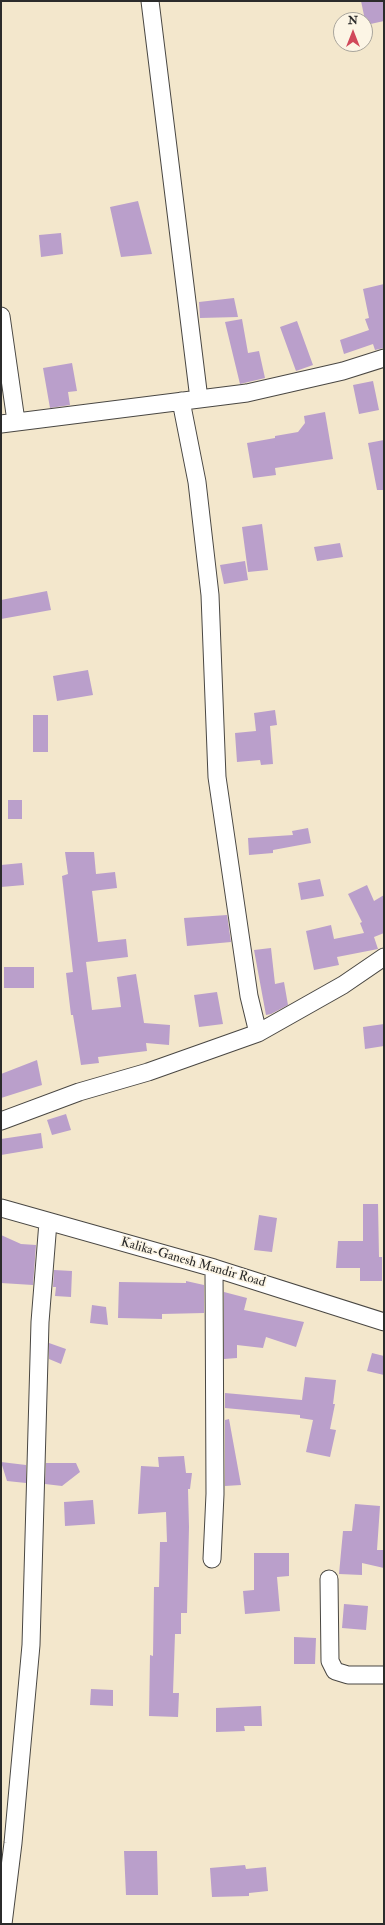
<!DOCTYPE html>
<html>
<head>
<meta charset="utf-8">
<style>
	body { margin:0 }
	#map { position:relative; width:385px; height:1925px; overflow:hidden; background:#f3e7cc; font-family:"IM FELL Double Pica",serif }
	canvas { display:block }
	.frame { position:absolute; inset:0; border:2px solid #2b2b2b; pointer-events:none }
	.north { position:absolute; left:333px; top:12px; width:40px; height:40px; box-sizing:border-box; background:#fcf5e5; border:1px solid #a8a49b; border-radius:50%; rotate:0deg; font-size:11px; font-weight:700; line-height:16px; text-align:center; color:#2b2b2b }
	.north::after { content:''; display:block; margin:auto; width:14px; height:18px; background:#d1495b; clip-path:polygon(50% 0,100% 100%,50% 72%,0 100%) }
</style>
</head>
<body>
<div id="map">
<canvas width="385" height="1925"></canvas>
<div class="frame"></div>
<div class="north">N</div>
</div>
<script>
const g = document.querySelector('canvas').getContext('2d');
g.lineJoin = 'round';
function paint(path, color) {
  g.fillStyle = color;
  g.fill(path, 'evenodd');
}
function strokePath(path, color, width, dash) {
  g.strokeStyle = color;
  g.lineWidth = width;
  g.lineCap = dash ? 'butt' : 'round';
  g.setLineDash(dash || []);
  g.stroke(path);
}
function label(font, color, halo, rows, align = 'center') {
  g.font = font + ' "IM FELL Double Pica",serif';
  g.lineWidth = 3.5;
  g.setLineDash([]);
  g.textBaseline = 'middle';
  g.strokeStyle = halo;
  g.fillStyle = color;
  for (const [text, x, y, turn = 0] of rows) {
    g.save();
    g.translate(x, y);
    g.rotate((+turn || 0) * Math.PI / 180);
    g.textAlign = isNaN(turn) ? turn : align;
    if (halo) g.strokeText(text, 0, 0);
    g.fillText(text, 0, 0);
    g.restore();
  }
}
const building = new Path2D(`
	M361,1h23v20l-18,4z
	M138,201l14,53 -31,3 -11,-50z
	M61,233l2,21 -22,3 -2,-22z
	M384,284v64l-9,2 -2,-6 -29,10 -4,-14 29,-10 -4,-11 4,-1 -6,-29z
	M234,298l4,19 -38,1 -1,-16z
	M242,319l6,34 11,-2 6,27 -25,6 -15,-62z
	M297,321l16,44 -17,6 -16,-44z
	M72,363l5,28 -9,1 2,13 -20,3 -7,-40z
	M373,381l6,29 -20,4 -6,-29z
	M325,412l8,47 -58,9 1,7 -23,3 -6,-35 28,-5v-2l23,-4 7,-9 -1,-7z
	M384,440v50h-7l-9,-47z
	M262,524l6,46 -20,2 -6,-45z
	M340,543l3,14 -26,4 -3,-14z
	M245,561l3,19 -24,4 -4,-19z
	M47,591l4,19 -50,9v-19z
	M88,670l5,25 -36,6 -4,-25z
	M275,710l2,15 -7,1 3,38 -12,1 -1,-5 -23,2 -2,-29 21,-2 -2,-18z
	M33,715h15v37h-15z
	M8,800h14v19h-14z
	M308,828l3,15 -38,7v3l-24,2 -1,-17 45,-3 -1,-4z
	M65,852h29l2,22 19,-2 2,16 -25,3 6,51 28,-3 2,18 -42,5 6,48 29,-3 -4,-30 19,-3 8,49 26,2 -1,20 -23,-2 1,8 -49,6 1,6 -18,2 -8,-50h-2l-5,-42 7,-1 -11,-96 6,-2z
	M22,863l2,22 -23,2v-22z
	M320,879l4,17 -23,4 -3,-17z
	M367,885l7,16 10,-6v38l-10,4 4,12 -41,8 2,8 -25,5 -8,-39 25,-6 3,14 30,-6 -4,-10 2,-1 -14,-28z
	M227,915l4,27 -44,4 -3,-28z
	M271,948l4,36 9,-2 4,23 -17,9 -5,1 -12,-65z
	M4,967h30v21h-30z
	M217,992l6,32 -24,3 -5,-32z
	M384,1024v22l-19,3 -2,-22z
	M37,1060l5,25 -41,13v-24z
	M66,1114l5,16 -19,5 -5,-15z
	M41,1133l2,15 -42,7v-16z
	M363,1204h15l1,53h3v24h-22v-13h-24l2,-27h25z
	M259,1215l18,3 -5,34 -18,-2z
	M1,1235l20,9 15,1 -3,40 -32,-2z
	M54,1270l18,1 -1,26 -16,-1 1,-9h-3z
	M186,1281l18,4v28l-42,1v5l-44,-1 1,-36 67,1z
	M224,1292l23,6 -3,12 60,12 -8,25 -30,-10 -3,11 -26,-3v13l-13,1z
	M92,1305l14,2 2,18 -18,-2z
	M49,1343l17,6 -5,15 -12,-5z
	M372,1353l12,3v19l-17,-4z
	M305,1377l31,3 -3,24h2l-5,25 6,1 -6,27 -24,-5 7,-32 -13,-2v-3l-75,-7v-15l77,7z
	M229,1419l12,66 -16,1v-66z
	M184,1456l2,17h6l-2,16h-2l1,38 -2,86h-6v21h-6l-2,59h6l-1,24 -29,-1 1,-61 3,1 1,-69h5l1,-45h7l-1,-30 -28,2 3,-48 18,1 -1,-10z
	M1,1462l25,3v18l-19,-2z
	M46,1463h30l4,9 -18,14 -17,-2z
	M93,1500l2,24 -30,2 -1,-24z
	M355,1504l25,2 -3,44h7v18l-22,-5v12l-23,-1 4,-43h9z
	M254,1553h35v23l-12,1 3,34 -35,3 -2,-23 11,-1z
	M344,1604l24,2 -2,24 -24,-2z
	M294,1637l22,1 -1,26h-21z
	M91,1689l22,1v16l-23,-1z
	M261,1706l1,20h-18l1,5 -29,1v-24z
	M124,1851h33l1,44h-32z
	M245,1865l1,4 20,-2 2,24 -19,2v3l-37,1 -2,-29z`);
const minor = new Path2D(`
	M150,1l49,398
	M1,316l15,105
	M181,401l16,81 13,113 7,182 32,219 9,37
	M1,424l246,-31 96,-22 41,-13
	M1,1121l78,-29 69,-20 110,-39 85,-48 41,-28
	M1,1208l213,60 170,54
	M212,1559l3,-65 -1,-226
	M329,1579l1,82 5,10 13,4h36
	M3,1924l10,-81 18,-198 9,-323 8,-100`);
const streetNames = [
	["Kalika-Ganesh Mandir Road",193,1263,16]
];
paint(building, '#ba9fcb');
strokePath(minor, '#494743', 19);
strokePath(minor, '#fff', 17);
label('13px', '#2b2b2b', '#fcf5e5', streetNames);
</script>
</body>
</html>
